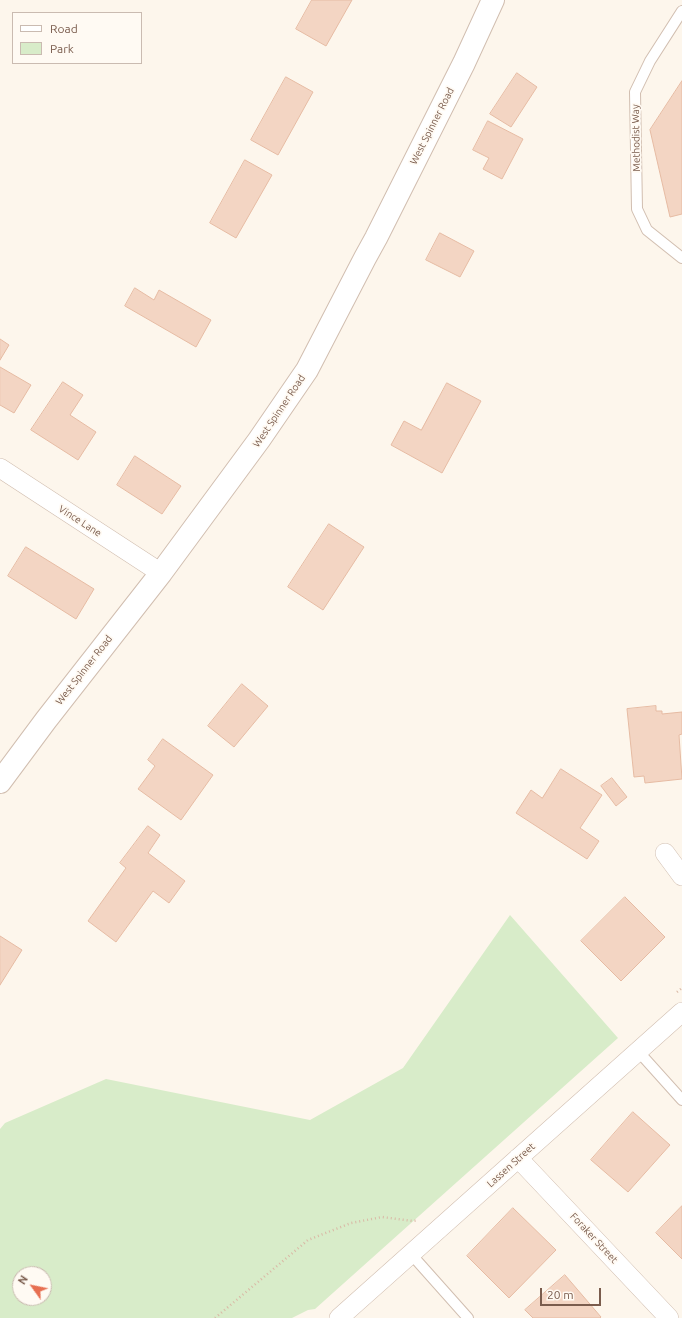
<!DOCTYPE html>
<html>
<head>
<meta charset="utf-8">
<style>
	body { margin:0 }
	#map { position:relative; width:682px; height:1318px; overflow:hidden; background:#fdf6ec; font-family:Ubuntu,sans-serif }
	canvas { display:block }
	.legend { position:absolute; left:12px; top:12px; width:130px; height:52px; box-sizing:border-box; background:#fffaf3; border:1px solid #cabbb1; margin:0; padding:5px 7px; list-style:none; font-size:12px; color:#7a5c4d }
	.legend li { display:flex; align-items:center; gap:8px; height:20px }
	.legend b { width:20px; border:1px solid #cabbb1 }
	.north { position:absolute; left:12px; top:1266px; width:40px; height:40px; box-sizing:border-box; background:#fffaf3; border:1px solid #cabbb1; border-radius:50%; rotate:303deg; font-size:11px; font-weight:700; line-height:16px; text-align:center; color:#7a5c4d }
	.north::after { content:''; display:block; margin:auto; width:14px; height:18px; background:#e76f51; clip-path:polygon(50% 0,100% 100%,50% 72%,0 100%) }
	.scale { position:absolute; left:540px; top:1288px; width:61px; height:18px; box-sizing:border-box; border:2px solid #7a5c4d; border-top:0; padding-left:5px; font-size:12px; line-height:14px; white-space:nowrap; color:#7a5c4d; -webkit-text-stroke:3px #fffaf3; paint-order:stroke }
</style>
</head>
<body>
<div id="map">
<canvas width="682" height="1318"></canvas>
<ul class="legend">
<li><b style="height:5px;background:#fff"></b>Road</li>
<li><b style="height:11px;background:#d8ecc9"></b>Park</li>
</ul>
<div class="north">N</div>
<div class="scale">20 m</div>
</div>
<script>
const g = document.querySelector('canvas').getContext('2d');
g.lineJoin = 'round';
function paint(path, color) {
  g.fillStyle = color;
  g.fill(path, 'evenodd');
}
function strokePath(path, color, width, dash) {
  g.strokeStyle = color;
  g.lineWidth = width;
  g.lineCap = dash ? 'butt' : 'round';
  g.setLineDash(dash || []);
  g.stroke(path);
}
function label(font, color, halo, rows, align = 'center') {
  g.font = font + ' Ubuntu,sans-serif';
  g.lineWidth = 3.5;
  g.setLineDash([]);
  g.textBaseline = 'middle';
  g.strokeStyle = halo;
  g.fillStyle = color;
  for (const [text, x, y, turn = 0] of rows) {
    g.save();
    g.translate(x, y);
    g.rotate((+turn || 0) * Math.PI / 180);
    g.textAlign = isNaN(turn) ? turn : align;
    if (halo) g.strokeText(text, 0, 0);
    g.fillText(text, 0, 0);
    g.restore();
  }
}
const green = new Path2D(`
	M510,915l108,123 -303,271 -7,1 -16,8h-292v-189l5,-6 101,-44 204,41 93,-52zM20,1274h24v24h-24z`);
const building = new Path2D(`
	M312,0h40l-26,46 -30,-17z
	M517,73l20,14 -26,40 -21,-13z
	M286,77l27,15 -35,63 -27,-15z
	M682,81v133l-12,3 -20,-87z
	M488,121l35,18 -21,40 -19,-10 6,-11 -16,-8z
	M245,160l27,15 -36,63 -26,-15z
	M440,233l34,18 -14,26 -34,-17z
	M135,288l19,12 5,-10 52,30 -15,27 -71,-41z
	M0,339l9,6 -9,15z
	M0,367l31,18 -17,28 -14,-8z
	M63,382l20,13 -13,20 26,17 -18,28 -47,-30z
	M447,383l34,18 -39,72 -51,-28 13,-24 17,9z
	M135,456l46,30 -19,28 -45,-29z
	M329,524l35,23 -41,63 -35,-23z
	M26,547l68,42 -18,30 -68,-43z
	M242,684l26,22 -34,41 -26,-21z
	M656,706v5h6v3l20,-2v22l-3,1 3,44 -37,4 -1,-7 -10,1 -7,-68z
	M163,739l50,36 -32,45 -43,-31 17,-23 -7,-6z
	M561,769l41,26 -22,33 19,13 -12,18 -71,-46 15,-23 11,8z
	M612,778l15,19 -11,9 -15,-20z
	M148,826l12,9 -12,18 37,28 -16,22 -16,-12 -37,51 -28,-21 38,-53 -6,-5z
	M625,897l40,40 -44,44 -40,-40z
	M0,936l22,14 -22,35z
	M633,1112l37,33 -42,47 -37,-32z
	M682,1206v53l-26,-26z
	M513,1208l43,42 -47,48 -42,-42z
	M565,1275l36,42 -1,1h-67l-8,-8z`);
const path = new Path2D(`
	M677,992l5,-4
	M215,1318l93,-78 43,-17 31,-6 31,4 5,-1`);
const service = new Path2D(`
	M682,11l-32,50 -15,31 2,117 10,21 35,28
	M638,1051l44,49
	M411,1254l57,64`);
const minor = new Path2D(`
	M0,468l161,105
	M665,853l17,23
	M518,1158l151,160
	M339,1318l343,-306`);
const tertiary = new Path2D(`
	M0,782l46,-62 115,-147 98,-133 48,-70 58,-112 11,-20 88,-175 29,-63`);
const streetNames = [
	["West Spinner Road",432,126,-63],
	["Methodist Way",636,138,-91],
	["West Spinner Road",279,411,-56],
	["Vince Lane",80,521,33],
	["West Spinner Road",84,670,-52],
	["Lassen Street",511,1165,-42],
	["Foraker Street",594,1238,47]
];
paint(green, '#d8ecc9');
paint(building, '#f3d5c3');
strokePath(building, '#e6bba3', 1);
strokePath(service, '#d1beb0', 12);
strokePath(minor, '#d1beb0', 20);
strokePath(tertiary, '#d1beb0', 24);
strokePath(path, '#d9b8a5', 2.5, [1, 3]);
strokePath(service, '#fff', 10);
strokePath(minor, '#fff', 19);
strokePath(tertiary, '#fff', 22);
label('10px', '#7a5c4d', '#fffaf3', streetNames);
</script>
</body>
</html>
